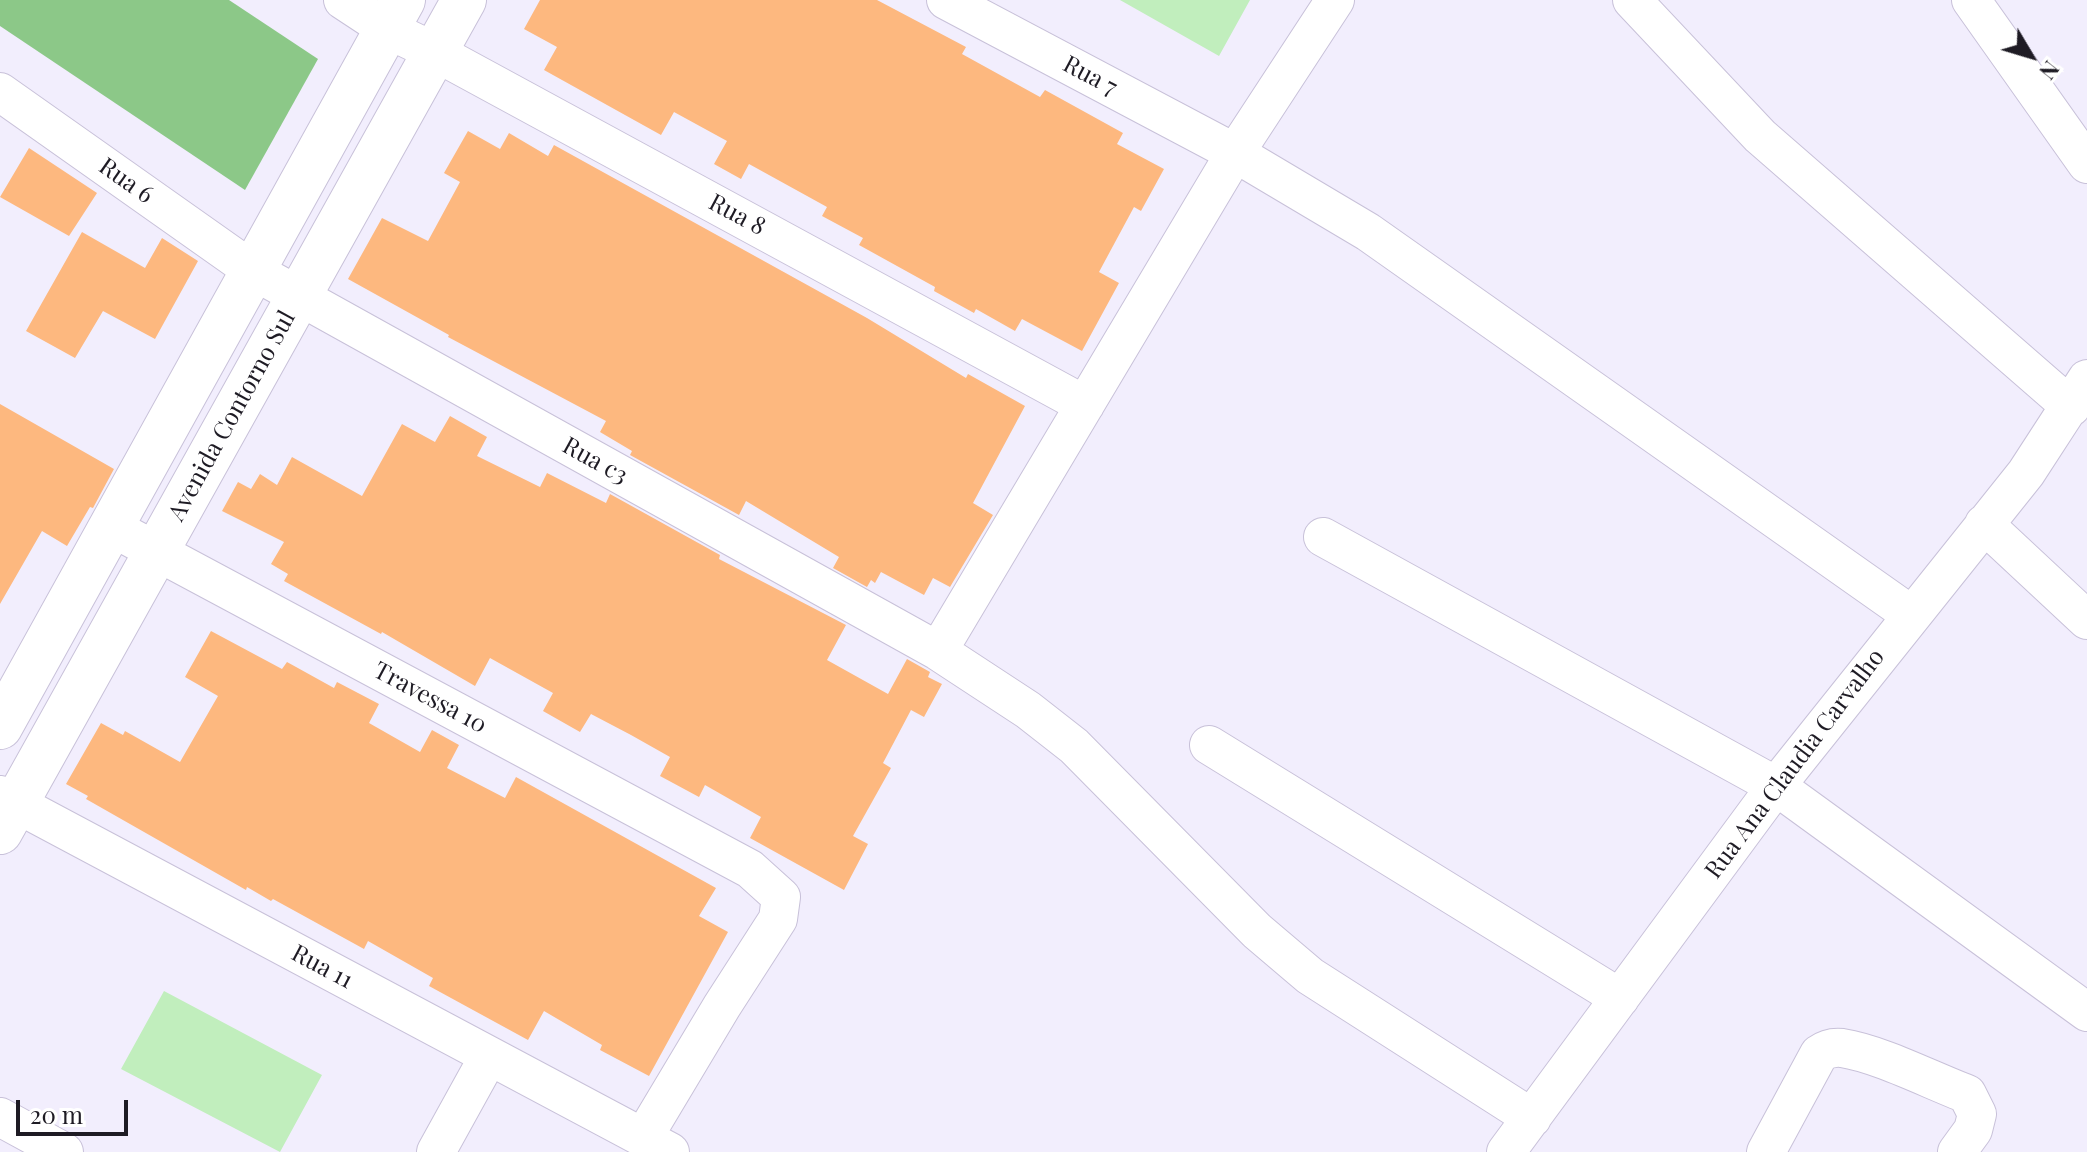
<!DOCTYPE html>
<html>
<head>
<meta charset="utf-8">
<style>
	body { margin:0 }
	#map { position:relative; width:2087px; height:1152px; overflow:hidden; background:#f2eefd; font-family:"Playfair Display",serif }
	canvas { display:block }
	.north { position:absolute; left:1991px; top:16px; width:80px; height:80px; -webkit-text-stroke:6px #fff; paint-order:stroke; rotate:128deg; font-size:22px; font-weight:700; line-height:32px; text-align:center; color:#1e1b24 }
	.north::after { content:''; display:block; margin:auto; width:28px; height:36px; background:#1e1b24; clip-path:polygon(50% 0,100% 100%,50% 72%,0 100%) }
	.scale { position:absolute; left:16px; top:1100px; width:112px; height:36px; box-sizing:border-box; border:4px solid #1e1b24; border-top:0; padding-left:10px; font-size:24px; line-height:28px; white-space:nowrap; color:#1e1b24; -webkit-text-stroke:6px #fff; paint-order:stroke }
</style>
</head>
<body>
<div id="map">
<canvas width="2087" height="1152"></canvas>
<div class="north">N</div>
<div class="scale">20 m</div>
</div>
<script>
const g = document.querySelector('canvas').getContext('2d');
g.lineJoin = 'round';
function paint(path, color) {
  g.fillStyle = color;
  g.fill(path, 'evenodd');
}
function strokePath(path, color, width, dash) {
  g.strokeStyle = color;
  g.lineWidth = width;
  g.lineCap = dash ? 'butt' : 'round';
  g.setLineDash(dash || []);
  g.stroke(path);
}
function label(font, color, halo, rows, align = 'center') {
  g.font = font + ' "Playfair Display",serif';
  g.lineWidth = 6;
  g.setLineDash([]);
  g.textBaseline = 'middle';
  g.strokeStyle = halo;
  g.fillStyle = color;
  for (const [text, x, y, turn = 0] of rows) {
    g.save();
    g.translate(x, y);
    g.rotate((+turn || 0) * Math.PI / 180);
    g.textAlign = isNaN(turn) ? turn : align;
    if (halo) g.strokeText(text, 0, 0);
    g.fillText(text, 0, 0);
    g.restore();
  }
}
const green = new Path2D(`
	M1120,0h130l-31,56z
	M164,991l158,84 -42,77 -159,-83z`);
const forest = new Path2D(`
	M0,0h229l89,59 -73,131 -245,-164z`);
const building = new Path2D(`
	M540,0h337l89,47 -4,7 78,43 5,-7 78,43 -6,11 47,25 -23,42 -7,-4 -35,65 20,11 -37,68 -60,-32 -7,12 -39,-22 -2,4 -40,-22 1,-4 -76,-42 4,-7 -41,-22 5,-9 -78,-43 -8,15 -27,-15 13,-23 -53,-29 -13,23 -117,-65 13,-23 -33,-18z
	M468,131l32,18 9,-16 39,23 6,-11 313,173 99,60 2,-4 57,32 -52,97 20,12 -43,72 -17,-9 -9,17 -43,-23 -6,11 -4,-3 -4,7 -34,-19 6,-11 -93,-56 -7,14 -109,-60 2,-4 -32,-19 6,-11 -158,-84 1,-2 -101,-56 34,-61 46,23 32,-59 -16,-9z
	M29,148l68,45 -28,43 -69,-39z
	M82,232l63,36 17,-30 36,23 -43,78 -52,-28 -28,47 -49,-27z
	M0,404l114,65 -21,39 -3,-1 -23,39 -25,-15 -42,73z
	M450,416l37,21 -10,19 63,31 7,-14 59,30 4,-9 110,61 -1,4 127,66 -19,35 61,34 19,-35 23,13 -2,5 14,7 -18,33 -13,-7 -28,53 8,5 -38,68 15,8 -24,46 -94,-52 11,-21 -56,-32 -6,12 -39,-21 10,-19 -39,-22 -40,-21 -11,18 -37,-21 10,-18 -63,-35 -15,28 -93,-54 -1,2 -97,-53 4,-7 -17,-10 13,-22 -62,-31 16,-29 13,7 9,-15 17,11 15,-28 70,39 40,-72 33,18z
	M211,631l71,38 5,-7 47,26 3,-6 42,22 -10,19 51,29 12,-22 27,15 -12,23 58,30 11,-21 200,111 -17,28 29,16 -79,144 -49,-26 2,-5 -58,-34 -16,29 -99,-54 4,-8 -65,-37 -4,8 -91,-50 -2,2 -24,-14 -1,3 -160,-91 2,-3 -22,-12 35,-61 22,12 2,-4 55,31 38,-66 -33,-19z`);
const minor = new Path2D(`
	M343,0l44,29 48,23 650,353
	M946,0l289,153 133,79 542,382
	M1632,0l128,136 311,271
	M1971,0l116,164
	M0,92l252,178 686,381 90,59 46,36 183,185 53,45 222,142
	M1984,524l103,96
	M111,527l639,342 31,28 -3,22 -56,87 -79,132
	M1323,537l453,249 311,226
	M938,651l297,-498 100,-153
	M1209,745l411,253
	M0,795l670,357
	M0,1117l64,35
	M436,1152l53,-96
	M1506,1152l270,-366 250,-313 61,-94
	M1766,1152l53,-98c7,-5 14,-7 23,-6 38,6 88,32 125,46l10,20 -4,16 -16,22`);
const tertiary = new Path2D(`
	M0,727l403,-727
	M0,832l464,-832`);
const streetNames = [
	["Rua 7",1090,76,28],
	["Rua 6",126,181,35],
	["Rua 8",737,215,28],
	["Avenida Contorno Sul",232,416,-61],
	["Rua c3",595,461,29],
	["Travessa 10",430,698,28],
	["Rua Ana Claudia Carvalho",1795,764,-53],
	["Rua 11",322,967,28]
];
paint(green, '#c1eebd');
paint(forest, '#8cc888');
paint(building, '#fdb87f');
strokePath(minor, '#c8c1d9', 40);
strokePath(tertiary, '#c8c1d9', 46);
strokePath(minor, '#fff', 38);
strokePath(tertiary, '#fff', 44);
label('24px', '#1e1b24', '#fff', streetNames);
</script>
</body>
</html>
